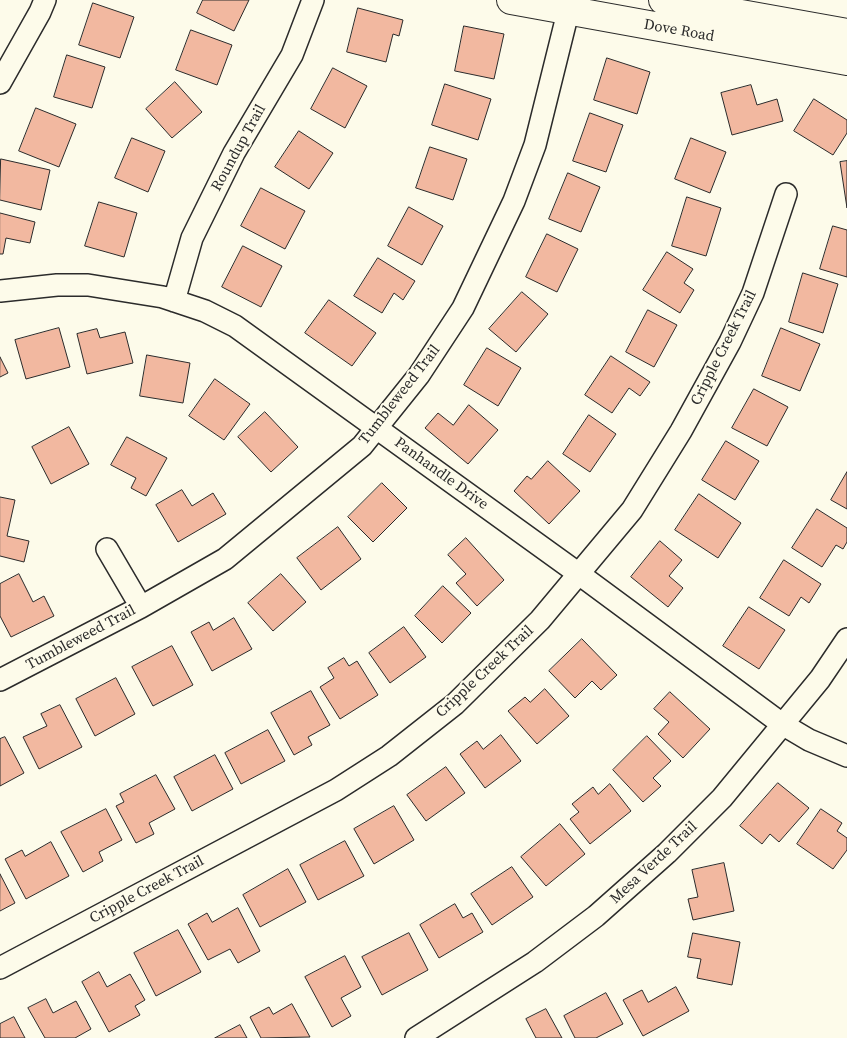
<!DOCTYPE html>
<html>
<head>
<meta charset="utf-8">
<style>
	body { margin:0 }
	canvas { display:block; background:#fdfbea }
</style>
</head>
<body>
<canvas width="847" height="1038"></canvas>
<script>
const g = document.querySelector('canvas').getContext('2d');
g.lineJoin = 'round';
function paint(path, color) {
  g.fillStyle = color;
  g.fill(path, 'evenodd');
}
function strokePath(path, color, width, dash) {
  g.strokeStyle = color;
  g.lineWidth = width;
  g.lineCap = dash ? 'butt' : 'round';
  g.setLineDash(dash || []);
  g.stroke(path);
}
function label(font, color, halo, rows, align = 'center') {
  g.font = font + ' "Source Serif 4",serif';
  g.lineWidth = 4;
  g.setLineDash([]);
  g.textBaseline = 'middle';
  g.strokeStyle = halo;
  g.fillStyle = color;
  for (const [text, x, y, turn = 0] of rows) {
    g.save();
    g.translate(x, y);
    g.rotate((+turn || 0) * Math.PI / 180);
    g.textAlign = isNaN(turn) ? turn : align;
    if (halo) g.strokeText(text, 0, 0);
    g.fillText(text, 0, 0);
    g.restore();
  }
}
const building = new Path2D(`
	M203,0h46l-15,31 -37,-18z
	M93,3l41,14 -14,41 -41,-13z
	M358,8l45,12 -4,16 -6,-2 -7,28 -39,-10z
	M464,26l40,8 -10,45 -39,-8z
	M191,30l41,15 -15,40 -41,-15z
	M67,55l38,12 -13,41 -38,-11z
	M607,58l43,14 -13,42 -43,-14z
	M333,68l34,18 -22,42 -34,-19z
	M175,82l27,30 -30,26 -26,-29z
	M445,84l46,15 -13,41 -46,-15z
	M751,85l6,20 20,-6 6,22 -51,14 -11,-42z
	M814,99l33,21v13l-14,22 -39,-24z
	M36,108l40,16 -17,43 -40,-16z
	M590,113l33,12 -17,47 -33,-11z
	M299,131l34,22 -24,36 -34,-22z
	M132,138l33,13 -17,41 -33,-14z
	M691,138l35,14 -16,41 -35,-14z
	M430,147l37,12 -14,41 -37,-12z
	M1,159l49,11 -9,40 -41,-10z
	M847,161v47l-7,-46z
	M568,173l32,14 -19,45 -32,-13z
	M261,188l44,23 -20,38 -44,-23z
	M687,197l34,11 -15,48 -34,-10z
	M99,202l38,11 -13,44 -39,-11z
	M409,207l34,19 -21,39 -34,-19z
	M0,213l35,9 -5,21 -24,-5 -3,16h-3z
	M833,226l14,4v47l-27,-8z
	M547,234l31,15 -21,43 -31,-15z
	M243,246l39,20 -21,41 -39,-20z
	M667,252l26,17 -9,14 10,7 -14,23 -37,-23z
	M378,258l37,23 -12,19 -9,-7 -12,20 -28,-17z
	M803,273l35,11 -15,49 -34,-11z
	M522,292l26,22 -32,38 -27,-23z
	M329,300l47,33 -24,33 -47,-33z
	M648,310l29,15 -23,42 -28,-15z
	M59,328l11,39 -44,12 -11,-39z
	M781,328l39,16 -20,47 -38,-15z
	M97,329l3,9 25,-6 8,31 -46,11 -10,-40z
	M487,348l34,20 -23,38 -34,-21z
	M147,355l43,8 -7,40 -43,-7z
	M611,356l39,26 -10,14 -11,-8 -17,25 -27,-18z
	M0,357l8,16 -8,4z
	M215,379l35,25 -26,36 -35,-24z
	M754,389l34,18 -21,39 -35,-18z
	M469,405l29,25 -30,34 -43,-36 13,-15 15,12z
	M265,412l33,35 -27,25 -33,-35z
	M589,415l27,19 -26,38 -27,-18z
	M69,427l20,37 -38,20 -19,-37z
	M127,437l40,21 -21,38 -15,-8 5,-10 -25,-13z
	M726,441l33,20 -24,39 -33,-20z
	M548,461l32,30 -31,33 -35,-33 13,-15 4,3z
	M847,472v37l-16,-9z
	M382,483l25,25 -34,34 -25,-25z
	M182,490l10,16 21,-13 13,21 -48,28 -22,-37z
	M699,494l42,29 -23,35 -43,-28z
	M0,497l15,3 -8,36 22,5 -5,21 -24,-6z
	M817,509l30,19v14l-4,7 -7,-4 -14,22 -30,-19z
	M338,527l23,32 -40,31 -24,-32z
	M466,538l38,42 -27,26 -21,-23 10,-9 -18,-19z
	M660,541l22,19 -13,16 14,12 -15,19 -37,-30z
	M784,560l37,24 -12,19 -8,-6 -12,19 -29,-18z
	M19,574l14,28 11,-6 10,20 -43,21 -11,-21v-32z
	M281,574l25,28 -33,29 -25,-28z
	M443,586l28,27 -29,30 -27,-27z
	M749,607l36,23 -26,39 -36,-23z
	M234,618l18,31 -40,22 -21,-39 18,-10 4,8z
	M404,627l22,30 -36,26 -21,-30z
	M582,639l35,36 -16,15 -9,-9 -17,17 -26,-27z
	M172,646l21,39 -40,21 -21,-39z
	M344,658l5,8 8,-5 21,34 -38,24 -20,-32 14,-9 -6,-10z
	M116,678l19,36 -40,22 -19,-37z
	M545,689l24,27 -32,28 -29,-33 17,-14 5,5z
	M311,691l19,34 -22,12 4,8 -18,10 -23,-42z
	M670,692l40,37 -27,29 -25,-24 11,-12 -15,-13z
	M60,705l22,42 -43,22 -16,-32 24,-11 -6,-12z
	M268,730l17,31 -44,23 -16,-31z
	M501,735l20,26 -36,27 -25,-34 17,-13 6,8z
	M647,736l24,25 -18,17 8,8 -18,16 -30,-32z
	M5,737l19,36 -24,13v-47z
	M215,755l18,34 -41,22 -18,-34z
	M446,767l19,26 -39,28 -19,-26z
	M156,775l19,34 -26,14 5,11 -18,9 -20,-37 8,-4 -4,-8z
	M778,783l31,25 -30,34 -9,-8 -8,10 -22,-18z
	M610,784l21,27 -41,33 -20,-25 9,-7 -7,-8 21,-17 5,7z
	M394,806l20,34 -40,24 -20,-35z
	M106,809l16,31 -23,12 4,9 -20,11 -22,-40z
	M821,809l21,14 -5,8 10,7v12l-14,19 -36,-25z
	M560,824l25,30 -39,32 -25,-29z
	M345,841l19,35 -46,24 -18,-35z
	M51,842l18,34 -43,23 -21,-40 17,-9 3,6z
	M724,863l10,48 -41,9 -5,-21 10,-2 -6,-27z
	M512,867l21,30 -41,28 -21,-31z
	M288,869l18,33 -46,25 -17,-32z
	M0,874l15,29 -15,8z
	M455,904l8,14 9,-5 11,19 -44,26 -19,-33z
	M238,908l22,43 -22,12 -8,-14 -22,11 -20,-36 19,-11 5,9z
	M178,930l23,42 -45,24 -22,-43z
	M409,933l19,37 -46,25 -20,-38z
	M693,933l47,9 -8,43 -35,-7 4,-19 -13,-2z
	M345,956l16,31 -20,11 10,18 -19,11 -27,-50z
	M99,972l8,15 23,-13 15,26 -10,6 5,9 -31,17 -27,-50z
	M676,987l13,24 -46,25 -20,-36 19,-10 6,12z
	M606,993l17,31 -27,14h-21l-11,-22z
	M46,999l7,14 23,-12 15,28 -16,9h-30l-17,-30z
	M292,1004l18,33 -49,1 -11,-21 19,-10 4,7z
	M546,1009l16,29h-26l-10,-19z
	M14,1017l11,21h-25v-14z
	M240,1025l7,13h-32z`);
const minor = new Path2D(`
	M0,83l40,-71 5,-12
	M0,291l57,-6h31l75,12 42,14 30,15 344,248 203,150 27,16 38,16
	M174,301l18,-63 42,-85 58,-98 21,-55
	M107,549l34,58
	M0,680l141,-73 84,-48 137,-113 57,-71 44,-67 51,-107 21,-56 36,-145
	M0,968l336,-178 53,-34 66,-52 85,-84 92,-110 49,-79 49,-89 23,-49 33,-99
	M416,1038l119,-76 61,-46 71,-63 55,-55 98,-119 27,-40`);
const major = new Path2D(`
	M511,0l336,61
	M663,0l184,33`);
const streetNames = [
	["Dove Road",679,31,10],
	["Roundup Trail",239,148,-61],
	["Cripple Creek Trail",724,348,-63],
	["Tumbleweed Trail",400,395,-52],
	["Panhandle Drive",441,474,36],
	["Tumbleweed Trail",81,638,-28],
	["Cripple Creek Trail",485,672,-43],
	["Mesa Verde Trail",654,863,-43],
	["Cripple Creek Trail",147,890,-28]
];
paint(building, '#f2b8a0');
strokePath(building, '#2b2b2b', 1);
strokePath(minor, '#2b2b2b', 24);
strokePath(major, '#2b2b2b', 30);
strokePath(minor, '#fdfbea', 21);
strokePath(major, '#fdfbea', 28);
label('15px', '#2b2b2b', '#fdfbea', streetNames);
</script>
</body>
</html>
